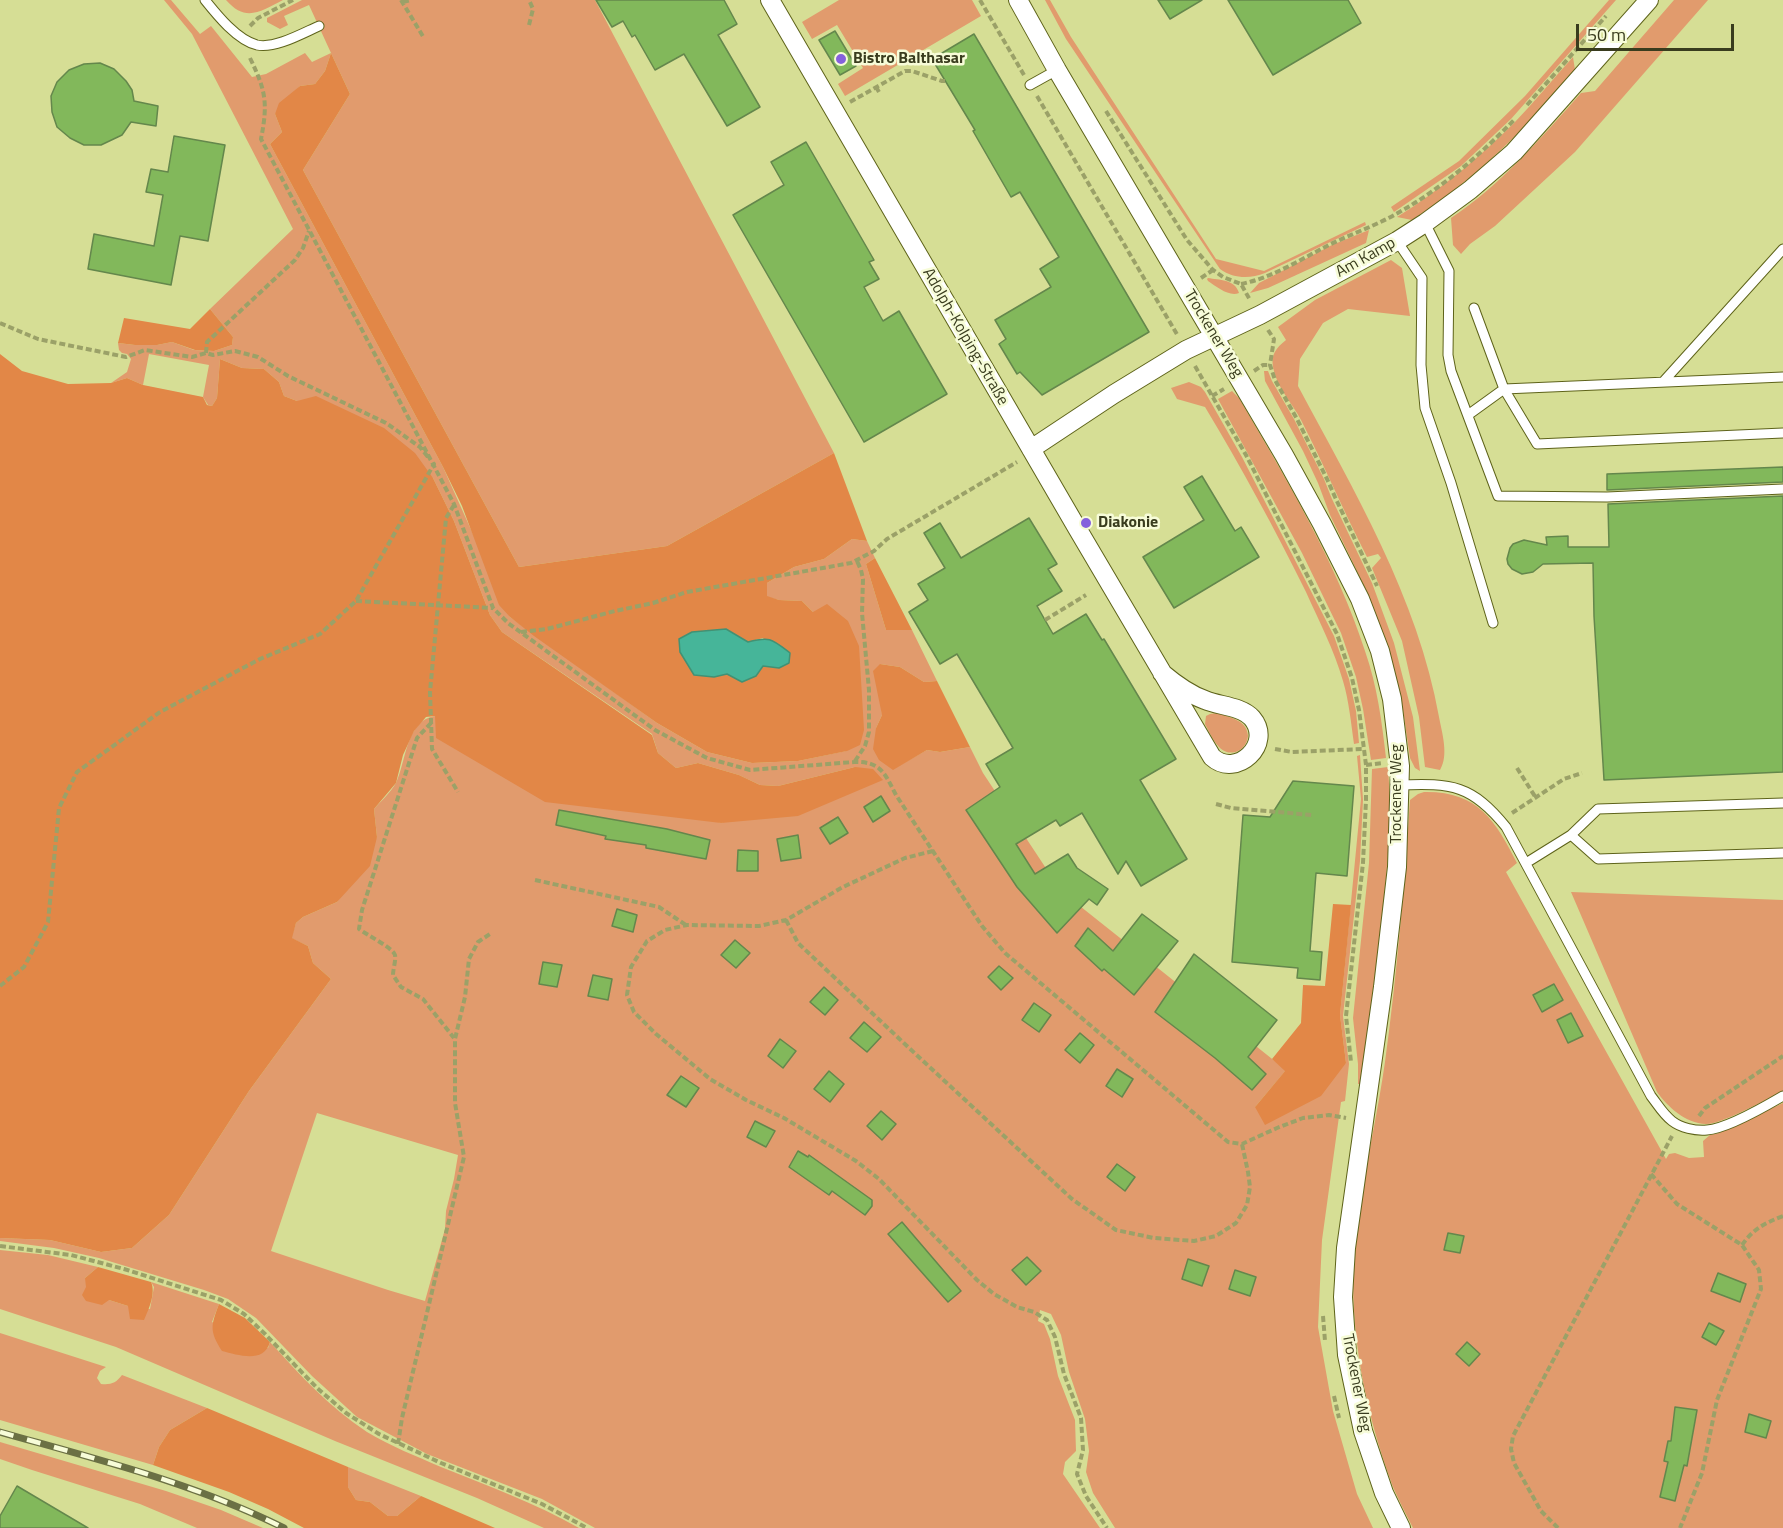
<!DOCTYPE html>
<html>
<head>
<meta charset="utf-8">
<style>
	body { margin:0 }
	#map { position:relative; width:1783px; height:1528px; overflow:hidden; background:#d6de95; font-family:"Titillium Web",sans-serif }
	canvas { display:block }
	.scale { position:absolute; left:1576px; top:24px; width:158px; height:27px; box-sizing:border-box; border:3px solid #393c1e; border-top:0; padding-left:8px; font-size:18px; line-height:21px; white-space:nowrap; color:#393c1e; -webkit-text-stroke:4px #f7fcd8; paint-order:stroke }
</style>
</head>
<body>
<div id="map">
<canvas width="1783" height="1528"></canvas>
<div class="scale">50 m</div>
</div>
<script>
const g = document.querySelector('canvas').getContext('2d');
g.lineJoin = 'round';
function paint(path, color) {
  g.fillStyle = color;
  g.fill(path, 'evenodd');
}
function strokePath(path, color, width, dash) {
  g.strokeStyle = color;
  g.lineWidth = width;
  g.lineCap = dash ? 'butt' : 'round';
  g.setLineDash(dash || []);
  g.stroke(path);
}
function label(font, color, halo, rows, align = 'center') {
  g.font = font + ' "Titillium Web",sans-serif';
  g.lineWidth = 5;
  g.setLineDash([]);
  g.textBaseline = 'middle';
  g.strokeStyle = halo;
  g.fillStyle = color;
  for (const [text, x, y, turn = 0] of rows) {
    g.save();
    g.translate(x, y);
    g.rotate((+turn || 0) * Math.PI / 180);
    g.textAlign = isNaN(turn) ? turn : align;
    if (halo) g.strokeText(text, 0, 0);
    g.fillText(text, 0, 0);
    g.restore();
  }
}
const green = new Path2D(`
	M164,0h7l29,34 11,-8 41,51 14,-3 39,-21 7,9 19,-9 -22,-48 -25,11 4,9 -8,4 -13,-7v-4l35,-18h293l239,453 -167,93 -148,21 -216,-397 47,-76 -19,-41 -6,18 -10,13 -15,2 -25,28 7,18 -12,12 173,323 67,150 147,106 50,29 45,11 46,-2 48,-10 -33,-139 -11,-11 -23,-1 -12,-3v-14l27,-16 30,-8 28,-20 15,2 8,17 -9,6 20,66h26l25,51 -13,1 -24,-15 -20,-3 2,51 -6,13 17,41 34,-19 13,2 30,-5 13,26 78,118 225,179 -31,37 91,-44 -6,-48 21,-216 -4,-43 3,-1 3,45 -3,61 -17,155 6,48 -4,37 -4,1 -19,138 -4,87 15,84 24,83 16,34h-258l-22,-35 -7,-21 3,-21 -4,-32 -16,-47 -8,-37 -10,-21 -11,-4 -2,11 6,3 6,15 8,37 17,44 1,31 -11,11 -2,12 37,54h-505l-53,-29 -115,-45 -70,-37 -45,-41 -56,-58 -28,-19 -24,-9 -105,-32 -45,-10 -54,-7v-3l50,2 51,12 31,-4 37,-33 80,-124 82,-112 -18,-16 -5,-17 -17,-8 5,-15 7,-6 34,-15 40,-65 -3,-28c7,-8 17,-17 22,-26 10,-21 10,-63 39,-67l286,107 134,-56 -77,19 -18,-1 -21,-10 -41,-12 -22,5 -18,-15 -6,-19 -150,-102 -12,-17 -36,-94 -21,-43 -136,-77 -13,-5 -5,-14 -15,-13 -22,-1 -22,-9 -3,39 -5,8 -4,-1 -5,-8 6,-32 -60,-11 -6,31 -16,-7 -16,5 16,-11 4,-13 -4,-5 -5,-1 -3,-3 -1,-7 17,2h22l15,-3 22,8 20,1 18,-6 1,-8 -23,-28 83,-80 -101,-195zM317,1113l141,42 -4,24 -8,32 -1,18 -20,72 -37,-11 -117,-39z
	M226,0h57c-22,11 -37,23 -57,0z
	M839,0h133l9,16 -136,80 -7,-12 25,-16 -26,-43 -25,14 -10,-17z
	M1045,0h5l21,37 145,222 48,12 101,-49 1,3 -101,48c-15,6 -31,6 -45,-4l-154,-230z
	M1609,0h7l-105,119 -50,47 -67,46 -3,-5 68,-46 66,-65z
	M1674,0h34l-133,152 -80,74 -25,18 -9,10 -8,-9 -2,-27c51,-34 90,-80 130,-125l14,-2z
	M1573,57l2,13c-23,25 -45,52 -69,75 -29,28 -60,53 -94,75l-15,-3c43,-27 82,-59 118,-95 20,-21 39,-44 58,-65z
	M1369,230l-3,13 -98,45 -18,5 9,-10 73,-38z
	M1391,260l11,8 8,48 -62,-7 -25,14 -23,36 -2,27c56,105 120,212 141,331 3,16 10,38 1,53l-15,-3 -6,-50 -17,-76 -30,-73 9,-10 -3,-4 -11,3c-23,-45 -43,-92 -66,-137 -9,-17 -25,-34 -28,-53 -2,-13 3,-19 13,-27l-8,-13 37,-27z
	M1208,278c11,2 27,1 31,15 -10,4 -22,-6 -31,-12l-1,-2z
	M1264,371h4l4,10 22,38 30,60 8,20 40,84 22,60 19,74 7,54 -5,-3 -5,-10 -9,-62 -13,-48 -20,-54 -38,-79 -12,-32 -15,-32 -38,-70z
	M1189,382l12,5 4,5 37,65 92,179 15,43 7,32 3,32 -5,1c-3,-21 -5,-43 -11,-63 -9,-31 -24,-60 -37,-89 -31,-63 -65,-125 -101,-185l-28,-8 -6,-11z
	M1232,391l7,7c47,81 97,163 126,253 12,34 17,71 21,107l-15,2 -8,-51 -7,-32 -15,-44 -39,-80 -84,-154z
	M1217,713c14,5 30,7 31,23 -1,7 -4,12 -10,15 -18,8 -27,-16 -33,-27l1,-8 4,-2z
	M1388,767c4,49 0,99 -6,148 -6,56 -14,113 -22,169h-2v-20l-5,-46 16,-155 3,-94z
	M1424,792c54,-1 71,28 93,71l-11,9 160,287 3,-5 6,-1 14,5 15,-1 -1,-16 7,-6 9,-2 64,-30v425h-370c-7,-14 -14,-27 -20,-41 -28,-75 -44,-156 -39,-236 0,-15 4,-30 6,-45 7,-48 18,-95 25,-144 12,-87 19,-174 25,-262l8,-6z
	M1571,892l212,8v191c-16,8 -61,33 -77,33 -21,-1 -38,-17 -49,-32z
	M0,1250l48,5 50,12 -13,11 24,22 19,6 22,3 4,-22 -3,-5 68,22 -7,18 56,26 2,-6c30,33 59,65 97,90 23,14 49,24 74,35 47,19 94,36 138,61h-35l-67,-30 -142,-57 -219,-94 -116,-38z
	M0,1333l106,34 -6,4 -3,7 4,6c10,1 15,-1 21,-9l85,33 -37,22 -11,17 -6,18 -153,-45z
	M0,1442l166,49 55,19 42,18h-66l-57,-24 -108,-34 -32,-11z
	M348,1467l73,29 -24,20h-9l-18,-14 -14,-2 -8,-13z`);
const forest = new Path2D(`
	M331,53l19,41 -47,76 216,397 148,-21 167,-93 33,88 -15,-2 -28,20 -30,8 -27,16v13l12,4 23,1 11,11 14,-8 21,17 11,25 5,84 -4,15 -13,6 -49,10 -46,2 -45,-11 -50,-29 -123,-87 -24,-19 -11,-12 -37,-99 -19,-39 -173,-323 12,-12 -7,-18 4,-11 21,-17 15,-2 10,-13zM726,629l22,13 15,-4 16,30 -16,-2 -7,10 -14,6 -15,-8z
	M210,309l23,28 -1,8 -18,6 -19,-1 -23,-8 -15,3h-22l-17,-2 6,-25 66,11z
	M0,354l22,17 46,13 43,-1 16,-5 16,7 60,12 4,8 5,1 5,-8 3,-39 22,9 22,1 15,13 5,14 13,5 19,-5 68,32 31,25 18,25 21,43 36,94 12,17 150,103 6,18 18,15 22,-5 41,12 21,10 18,1 77,-19 18,2 10,11 -85,36 -77,7 -176,-21 -109,-64 -1,-22 -9,1 -12,14 -11,24 -7,28 -22,26 3,28 -7,29 -33,36 -34,15 -7,6 -4,15 16,8 5,17 18,16 -82,112 -80,124 -37,33 -31,4 -51,-12 -50,-2z
	M875,558l37,72h-26l-20,-66z
	M880,664l20,3 24,15 13,-1 33,66 -30,5 -13,-2 -34,20 -14,-10 -6,-11 3,-21 6,-13 -9,-44z
	M1333,904l18,1 -11,110 6,48 -25,33 -56,29 -10,-18 30,-36 -13,-12 29,-36 2,-38 22,1z
	M98,1267l53,15c5,11 -2,27 -7,38l-14,-1 -2,-13 -19,-6 -7,5 -16,-4 -4,-6 4,-8 -1,-9z
	M219,1304l26,14 25,24c-6,22 -32,13 -48,9 -13,-20 -11,-26 -3,-47z
	M207,1408l141,59v20l8,13 14,2 18,14h9l24,-20 74,32h-191l-36,-19 -39,-17 -76,-27 6,-18 11,-17z`);
const water = new Path2D(`
	M726,629l22,13c22,-6 24,-3 42,11l-1,10 -10,5 -16,-2 -7,10 -14,6 -15,-8 -13,3 -20,-2 -14,-23 -1,-13 13,-7z`);
const building = new Path2D(`
	M596,0h128l13,24 -19,11 42,72 -33,19 -43,-72 -29,16 -20,-35 -3,2 -9,-16 -11,6z
	M1158,0h44l-32,19z
	M1228,0h120l13,23 -88,52z
	M835,31l21,35 -16,9 -21,-35z
	M974,34l175,298 -107,63 -22,-23 -3,2 -18,-30 7,-5 -11,-19 56,-33 -11,-18 19,-12 -39,-65 -9,5 -38,-66 2,-1 -43,-71z
	M100,63l14,6 12,12 6,9 2,11 24,5 -2,20 -25,-4 -9,13 -21,10h-17l-14,-7 -13,-11 -5,-15 -1,-16 6,-14 12,-12 15,-6z
	M174,136l51,9 -17,96 -28,-5 -9,49 -83,-16 6,-35 60,12 9,-51 -17,-3 5,-23 17,3z
	M806,142l68,118 -5,2 10,17 -15,8 19,34 16,-10 48,83 -83,48 -131,-227 51,-30 -13,-23z
	M1783,467v15l-176,8v-16z
	M1202,476l33,55 6,-4 18,30 -85,51 -31,-51 61,-37 -20,-33z
	M1783,496v276l-179,8 -10,-164 -1,-53 -50,1 -10,8 -11,2 -10,-5 -4,-5 -1,-5 3,-11 3,-4 11,-4 23,5 -1,-8 22,-1v11h41l-1,-43z
	M1029,518l28,46 -9,5 14,22 -25,15 16,28 33,-20 16,26 2,-1 72,120 -36,21 47,79 -46,27 -15,-25 -8,13 -36,-61 -22,13 -4,-6 -40,24 19,30 33,-20 9,14 31,21 -11,16 -8,-6 -32,34 -40,-46 -51,-77 34,-23 -14,-23 27,-16 -56,-94 -17,10 -31,-52 19,-12 -10,-16 27,-16 -21,-35 16,-10 21,35z
	M1293,781l61,5 -7,90 -31,-3 -6,78 12,1 -2,28 -23,-2 1,-10 -66,-6 11,-147 27,2z
	M881,796l9,15 -17,11 -9,-15z
	M559,810l108,19 43,11 -4,19 -60,-11v-3l-41,-6 1,-3 -50,-11z
	M838,817l10,16 -18,11 -10,-16z
	M798,835l3,23 -20,3 -4,-22z
	M738,850l20,1v20h-21z
	M617,909l20,6 -4,17 -21,-6z
	M1142,914l36,27 -44,54 -30,-26 -2,2 -27,-25 13,-18 25,23z
	M735,940l15,13 -14,15 -15,-13z
	M1194,954l83,66 -29,37 18,17 -14,16 -37,-32 -60,-46z
	M543,962l19,3 -5,22 -18,-3z
	M999,966l14,12 -12,12 -13,-13z
	M593,975l19,4 -4,21 -20,-4z
	M1554,984l9,16 -21,12 -9,-17z
	M824,987l14,13 -13,15 -15,-13z
	M1034,1003l17,12 -12,17 -17,-12z
	M1571,1013l12,23 -15,7 -11,-23z
	M864,1022l17,15 -14,15 -17,-14z
	M1080,1033l14,12 -14,18 -15,-13z
	M780,1039l16,12 -13,17 -15,-12z
	M1117,1069l16,10 -11,18 -16,-11z
	M829,1071l15,13 -14,18 -16,-13z
	M681,1076l18,12 -13,19 -19,-12z
	M881,1111l15,13 -14,16 -15,-14z
	M755,1121l20,10 -9,16 -19,-10z
	M798,1151l10,6 1,-2 63,45v6l-7,9 -33,-24 -3,4 -40,-28z
	M1117,1164l18,13 -10,14 -18,-14z
	M902,1222l59,69 -13,11 -60,-68z
	M1448,1233l16,3 -4,17 -16,-3z
	M1027,1257l14,14 -15,14 -14,-15z
	M1188,1259l21,7 -7,20 -20,-7z
	M1235,1270l21,7 -6,19 -21,-7z
	M1718,1273l28,11 -6,18 -29,-11z
	M1709,1323l15,8 -8,14 -14,-8z
	M1467,1342l13,12 -11,12 -13,-12z
	M1675,1407l22,3 -10,56 -3,-1 -9,36 -15,-4 8,-35 -4,-1 4,-20h3z
	M1749,1414l22,7 -5,17 -21,-6z
	M17,1486l71,42h-88v-12z`);
const path = new Path2D(`
	M401,0l23,38
	M980,0l44,75
	M403,2l8,-2
	M529,25l4,-16 -4,-9
	M250,26l8,-8 35,-18
	M250,58c16,33 18,45 11,81l193,365 39,104 15,15 147,107 52,28 43,12 104,-8c27,-1 31,12 42,33l86,131 23,27 223,189 14,2 35,-16 26,-10 26,-3 17,3
	M876,87l3,5
	M1037,96l141,240
	M850,102l55,-31h7l30,10h3
	M1527,105l79,-89
	M1106,111l81,129 26,30 10,7 18,7 9,16
	M1201,278l12,-8
	M1241,284c30,-6 57,-23 84,-37 23,-12 48,-20 71,-33 44,-24 84,-59 118,-94
	M0,323l38,16 88,18 19,-7 47,7 14,-4 7,2 22,-4 23,6 30,19 98,47 34,24 8,10
	M1268,330l6,9 -4,26 5,15 22,39 30,60 8,18 42,89
	M206,353l1,-11 88,-82 8,-12 6,-17
	M1195,366l51,89 91,179 15,44 7,32 7,55v35l-3,63 -17,153 5,46
	M1254,371l9,-6h7
	M1212,396l12,-7
	M454,505l-8,13 -16,174 2,57 26,43
	M356,601l137,7
	M1045,620l41,-25
	M521,632l26,-3 68,-18 38,-8 34,-11 164,-29 23,-12 13,-12 130,-77
	M431,723l-14,15 -55,172 -3,19c8,6 34,19 36,26 1,6 -2,14 -2,20l8,12 22,12 31,39
	M1275,749l17,3 71,-3
	M855,761l10,-15 4,-14v-42l-7,-77 1,-34 -2,-9 -4,-9
	M1366,765l17,-2
	M1517,768l19,30
	M1216,804l15,4 81,7
	M1512,813l52,-34 18,-6
	M933,851l-28,7 -62,29 -57,33 -27,6 -72,-1 -22,5 -18,11 -16,26 -4,28 7,17 22,22 54,45 36,21 38,18 72,43 23,18 98,101 17,14 23,13 17,5 13,8 8,17 9,37 17,44 2,32 -6,24 9,22 21,32
	M535,880l124,27 27,18
	M786,920l12,23 110,104 164,152 44,31 38,8 40,3 22,-5 20,-13 11,-18 3,-18 -2,-15 -6,-28
	M0,986l24,-19 24,-45 11,-114 18,-36 83,-60 100,-53 60,-25 36,-33 78,-137 -1,-1
	M1699,1116l6,-8 78,-52
	M1651,1174l26,30 65,41 17,25 2,19 -44,111 -15,73 -22,55
	M1742,1245c11,-16 23,-22 41,-29
	M0,1246l71,9 53,14 97,31 23,14 21,20 52,54 29,25 33,21 62,29 101,41 45,24
	M1323,1316l2,25
	M1334,1396l5,22
	M398,1444l4,-26 62,-261 -9,-54v-64l10,-42 4,-38 9,-17 12,-8
	M1558,1528l-17,-17 -27,-48 -3,-14 2,-13 159,-300`);
const service = new Path2D(`
	M205,0c12,15 32,40 52,45 18,4 46,-12 62,-19
	M1030,85l27,-15
	M1425,223l24,48 -1,84 3,16 47,125 109,1 176,-8
	M1397,241l25,37 -1,87 4,43 26,75 42,140
	M1474,308l30,81 33,55 246,-11
	M1663,382l120,-133
	M1468,415l36,-26 279,-12
	M1400,785c52,-2 72,0 106,42l145,269c7,9 12,18 21,25 9,7 23,10 35,9 18,-1 59,-24 76,-34
	M1571,835l27,24 185,-6
	M1526,863l45,-28 27,-26 185,-6`);
const minor = new Path2D(`
	M770,0l307,528 135,229c24,22 62,-13 40,-39 -11,-12 -33,-12 -47,-18 -17,-6 -30,-16 -43,-27
	M1018,0l39,70 227,385 38,69 38,75 20,52 12,48 8,67 -3,101 -14,120 -37,261 -3,49 4,58 16,76 21,62 17,35
	M1031,449l83,-55 72,-44 74,-35 137,-74 28,-18 45,-33 44,-38 135,-152`);
const rail = new Path2D(`
	M0,1432c96,27 194,51 284,96`);
const markers = [
	[841,59,6,"#8561dc"],
	[1086,523,6,"#8561dc"]
];
const poiNames = [
	["Bistro Balthasar",853,59],
	["Diakonie",1098,523]
];
const streetNames = [
	["Am Kamp",1366,258,-29],
	["Trockener Weg",1213,334,59],
	["Adolph-Kolping-Straße",965,337,60],
	["Trockener Weg",1397,794,-90],
	["Trockener Weg",1356,1383,79]
];
paint(green, '#e19b6d');
paint(forest, '#e28747');
paint(water, '#46b599');
strokePath(water, '#429174', 1.5);
paint(building, '#82b85b');
strokePath(building, '#64874c', 1.5);
strokePath(service, '#5e631a', 11);
strokePath(minor, '#5e631a', 20);
strokePath(path, '#9ba168', 4, [6, 3]);
strokePath(service, '#fff', 9);
strokePath(minor, '#fff', 18);
strokePath(rail, '#6b7044', 7);
strokePath(rail, '#f7fcd8', 4.5, [14]);
for (const [x, y, r, color] of markers) {
  const dot = new Path2D();
  dot.arc(x, y, r, 0, 2 * Math.PI);
  g.fillStyle = color;
  g.fill(dot);
  strokePath(dot, '#f7fcd8', 2);
}
label('bold 16px', '#393c1e', '#f7fcd8', poiNames, 'left');
label('16px', '#393c1e', '#f7fcd8', streetNames);
</script>
</body>
</html>
